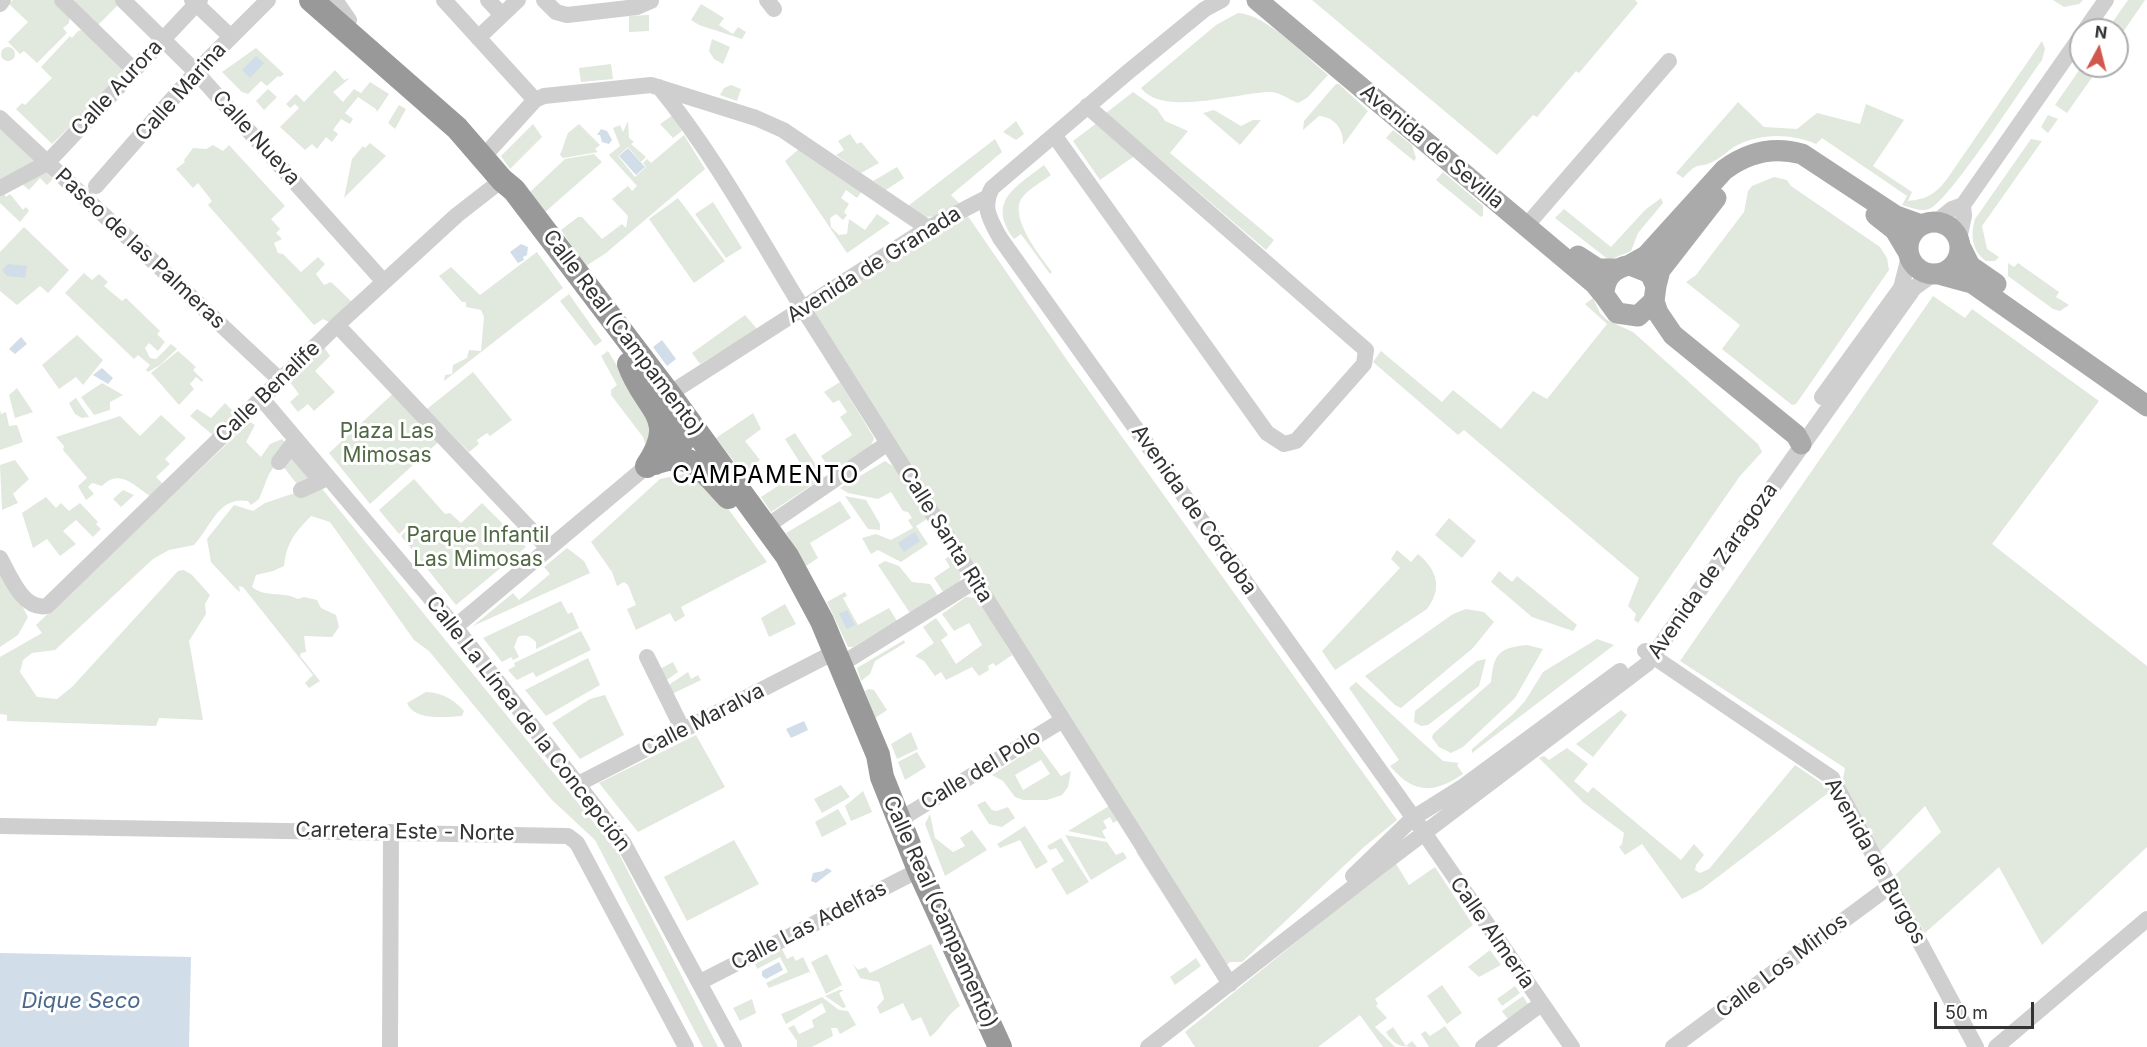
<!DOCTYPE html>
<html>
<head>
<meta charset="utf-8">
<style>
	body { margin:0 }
	#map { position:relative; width:2147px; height:1047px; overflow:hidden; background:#fff; font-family:Inter,sans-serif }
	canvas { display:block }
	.north { position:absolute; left:2069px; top:18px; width:60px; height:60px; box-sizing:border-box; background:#fff; border:2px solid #adadad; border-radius:50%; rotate:7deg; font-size:16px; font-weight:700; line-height:24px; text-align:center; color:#323232 }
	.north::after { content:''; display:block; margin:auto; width:21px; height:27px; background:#d1574d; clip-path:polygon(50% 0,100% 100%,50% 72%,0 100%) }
	.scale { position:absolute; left:1934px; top:1002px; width:100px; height:27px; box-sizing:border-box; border:3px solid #323232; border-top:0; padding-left:8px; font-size:18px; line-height:21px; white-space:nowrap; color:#323232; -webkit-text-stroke:4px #fff; paint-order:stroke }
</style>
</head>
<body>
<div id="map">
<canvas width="2147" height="1047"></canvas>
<div class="north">N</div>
<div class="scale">50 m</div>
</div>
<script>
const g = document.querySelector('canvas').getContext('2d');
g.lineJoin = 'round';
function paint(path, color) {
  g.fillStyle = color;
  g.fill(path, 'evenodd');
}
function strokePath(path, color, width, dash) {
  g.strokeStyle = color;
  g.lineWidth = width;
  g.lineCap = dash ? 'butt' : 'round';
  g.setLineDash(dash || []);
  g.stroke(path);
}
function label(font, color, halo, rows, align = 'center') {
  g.font = font + ' Inter,sans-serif';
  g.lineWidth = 6;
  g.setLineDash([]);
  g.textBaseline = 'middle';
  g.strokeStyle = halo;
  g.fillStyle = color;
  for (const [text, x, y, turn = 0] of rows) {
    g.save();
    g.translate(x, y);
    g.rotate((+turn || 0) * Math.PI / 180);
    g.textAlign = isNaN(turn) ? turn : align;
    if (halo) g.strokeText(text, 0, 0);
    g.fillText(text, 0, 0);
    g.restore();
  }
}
const green = new Path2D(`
	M13,0h42l15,16 -1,7 -6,5 4,5 -30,30 -13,-12 -4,3 -12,-12 20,-20 -19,-18z
	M75,0h48l-30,30 -24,-24z
	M1312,0h323l3,3 -59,70 -3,-2 -39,46 -4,-2 -36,40z
	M2053,0h30l-4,4 -15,3z
	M2128,0h17l-28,41v-11h-10z
	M701,4l23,14 -5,7 14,9 5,-7 8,5 -4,7 -43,-14 -8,-5z
	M1238,13c28,1 68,44 90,62l-21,23 -9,5c-8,-3 -17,-10 -26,-11 -30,-1 -109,26 -131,-4l75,-63z
	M649,15v16l-20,1v-16z
	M85,29l41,42 -74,73 -36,-35 6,-6 3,2 27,-27 -11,-11 29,-31 2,2 6,-7z
	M712,39l18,8 -7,17 -9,-5 -5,-8z
	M2042,41l3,8 -3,11c-18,24 -93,142 -113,149 -9,3 -19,-2 -27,-4l5,-9 -85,-58 -6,6c-26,-11 -57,-11 -82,3 -7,4 -13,11 -20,14 -16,9 -14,-2 -31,17l-7,-5 62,-71 26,25 33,2 20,-16 43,11 6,-20 38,16 -31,46 39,26 -4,9c17,-2 26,-5 39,-22z
	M1 54a7 7 0 1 1 14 0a7 7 0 1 1-14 0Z
	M256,48l28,26 -4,3 -2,-1 -11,10 -6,-5 -13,13 -6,-2 -20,-20z
	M611,64l2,15 -32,3 -2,-14z
	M2082,66h18l-33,47 -12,-8z
	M335,70l9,10 6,-2 -17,14 10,10 11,-13 7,4 9,-11 19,12 -12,18 -1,-3 -18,-12 -13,16 8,6 -3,5 -9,-5 -8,11 5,4 -6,8 -6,-5 -9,12 -5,-5 -7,6 -25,-23 19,-19 -4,-4 -5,4 -4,-4 10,-10 8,8z
	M1336,84h3l29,27 -25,34c1,-15 -8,-28 -24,-29l-16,14 1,-9z
	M731,85l10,4 -4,12 -17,-6 4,-7z
	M268,89l9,8 -13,13 -8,-9z
	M1133,92l24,17 8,12 23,10 -18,22 104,87 -8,10 -160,-137z
	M399,105l7,4 -11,20 -7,-6z
	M1214,110l27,16 12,-6h8l-21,25 -37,-32z
	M673,115l9,16 -9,7 -13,-14z
	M2048,115l10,4 -10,14 -7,-6z
	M628,121l1,17 5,4 -3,2 15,13 -5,5 -13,-15 -10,9 17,21 11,-10 -3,-4 4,-4 4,4 33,-28 21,34 -99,84 -20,13 -25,-36 17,-13h4l20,22 20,-15 4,4 2,-12 -16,-17 16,-13 4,5 5,-5 -28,-31 11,-9 -7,-18 7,-3 3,7z
	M1016,121l8,13 -8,6 -13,-8z
	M1098,122l38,33 -36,25 -27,-39z
	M533,124l9,13 -32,32 -9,-13z
	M579,124l21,21 -5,4 3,3 -35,6 -3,-3 8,-22z
	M0,127l37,33 -37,19z
	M1393,130l19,15 4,13 -2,3 -28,-23z
	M850,134l7,10 4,-2 18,21 -18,10 -25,-18 8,-5 -6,-9z
	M995,139l7,13 -51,43 8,8 -23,13 -11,1 -17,-11z
	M2031,139l11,2 -60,85 5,23 12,8 -4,4h-9c-14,-10 -16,-26 -11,-42z
	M370,143l16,13 -42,42 8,-39 11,-13 2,2z
	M213,145l10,6 6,-6 56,61 -14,13 9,10 -4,4 6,6 -8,4 4,10 5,1 18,18 17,-15 7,7 -9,10 8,11 7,-3 22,21 -22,20 -8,-4 -9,6 -106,-120 4,-4 -14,-18 -5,5 -17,-19 9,-7 -1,-2 9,-12 13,1z
	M799,149l63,42 -5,7 -11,-8 -5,8 8,6 -5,8 3,3 -4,5 -7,-6 -6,4 1,9 8,8 8,-1 2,-15 16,11 12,-16 13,9 -43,30 -62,-92z
	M594,154l8,8 -58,51 -15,-20 36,-34z
	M1044,165l7,10c-8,6 -24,15 -30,24 -11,21 20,58 31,73l-2,2 -29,-40 -7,5c-28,-38 2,-52 30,-74z
	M897,167l7,11 -18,12 -13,-9z
	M45,171l8,8 -6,6 -7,-7 -11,12 -7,-6z
	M1443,172l40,34v9l-2,2 -45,-37z
	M1774,177l13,3 4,6 89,61 7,11 2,12 -93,134 -4,1 -70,-56 18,-24 -54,-43 10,-7 48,-63 4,-21 4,-5z
	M3,193l3,4 4,-3 13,16 3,-3 3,4 -9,11 -20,-19v-8z
	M678,198l47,63 -31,22 -45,-64z
	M1661,198l2,5 -25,30 -7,18 -22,9 -54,-42 9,-9 47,38 34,-37z
	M713,202l29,46 -16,10 -31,-44z
	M963,209l106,154 328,457 -33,27 -122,115h-12l-15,13 -79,-123 7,-4 -339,-538z
	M24,227l45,43 -21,23 -8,-7 -23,19 -17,-14v-39z
	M537,252l26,36 -119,93 1,-6 7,-1 1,-9 14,-7 2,-8 12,1 3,-34 -3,-7 -15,-3v-5h-4l-23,-26 12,-9 29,28z
	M2008,263l6,4 4,-4 41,29 -3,5 13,8 -9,6 -7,-2 -45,-33z
	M84,273l8,7 7,-6 9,8 -4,4 18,15 4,-3 34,33 -3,3 8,8 -7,9 -9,-8 -4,5 5,10 6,1 15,-15 6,5 -17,16 -12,7 -2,-2 4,-5 -12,-10 -4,4 -69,-66z
	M569,294l33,47 -7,5 -35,-45z
	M1933,296l32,22 7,-9 127,92 -107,143 155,122v181l-105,98 -43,-78 -74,66 -32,-56 48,-45 -16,-26 -46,47 -37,-70 3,-15 -165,-107z
	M1593,298l7,15 7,7 26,12 125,112 4,8 -22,24 -102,147 -4,-3 2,-6 -8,-8 11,-28 -175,-148 -6,5 -85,-73 8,-11 61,51 11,-12 48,39 32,-38 14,8 60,-75 -22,-20z
	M745,315l12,14 -57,35 -8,-11z
	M77,335l26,25 -20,25 -7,-8 -17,12 -17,-24z
	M324,347l6,9 -15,15 20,21 -21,19 -6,-7 -10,8 -8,-10 9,-8 -10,-13z
	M178,351l18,16 -3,3 10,10 -1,2 -6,-5 -6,7 4,5 -15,16 -28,-32z
	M608,351l45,74 -7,21 -3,-9 -32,-42v-5l6,-5 -16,-29z
	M473,372l39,48 -22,16 -3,-3 -10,7 2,4 -10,8 -42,-43z
	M840,382l34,56 -3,8 -39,26 -11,-16 31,-21 -12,-18 7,-5 -8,-12 -6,3 -9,-11z
	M102,383l21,12 -13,7v8l-16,5 -13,-18z
	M17,388l16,24 -18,6 -6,-23z
	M398,389l46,48 -74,67 -41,-51z
	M76,398l13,19 -7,1 -7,-4 -6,-11z
	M225,403l9,9 6,-6 2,2 -28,28 -24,-20 7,-7 14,9z
	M0,410l1,4 5,-2 3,14 8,-1 6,17 -23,8z
	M753,413l8,16 -16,12 15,19 -17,13 -27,-35z
	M161,415l25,23 -21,21 5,5 -14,13 7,7 -13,12c-16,-10 -30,-28 -48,-10l-10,-3 -4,4 6,7 -8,6 -8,-14 9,-8 -24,-28 1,-4 -8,-9 64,-21 20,20z
	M250,422l5,3 -9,17 15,15 9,-13 12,-5 6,7 -19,28 -10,25 -8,6 -3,-4c-30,-5 -37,26 -54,44l-25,5 -16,9 -98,91 -23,3 -9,7 -3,12 17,25 20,2 15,-12 106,-116 6,-1 8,5 18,20 -5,9 1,10 -17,27 14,79 -44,-2 -3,8 -149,-5v-6l-7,-1v-57l42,-24 -6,-8z
	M795,433l29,44 -53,35 -10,-15 43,-28 -19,-30z
	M290,449l27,32 -17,7 -18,-23z
	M15,460l14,19 -16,15 5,9 -16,7 -2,-45z
	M885,461l9,6 33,52 -11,7 12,18 -27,18 -23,-12 -7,4 -9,-16 14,-4 15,6 22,-12 -5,-8 4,-2 -4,-6 -5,-1 -12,-19 -13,7 -30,-6 -8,-5z
	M689,473l35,30 43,59 -86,45 4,9 -10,6 -5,-9 -34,17 -9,-21 9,-4 -8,-20 -4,-3 -7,4 -5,-14 -21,-30 69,-63z
	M414,479l31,35 5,-1 11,10 21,-20 44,44 -70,58 -55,-69 7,-7 -2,-2 -7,7 -20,-24z
	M319,485l299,367 100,195h-15l-108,-207 -43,-40 -123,-149 -15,-11 -84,-118 -19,-6c-16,17 -24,25 -27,50l-11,5 -17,4 -4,12c13,11 31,4 46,12l6,-2 13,3 4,8 15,7 3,12 -7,10 -28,-1 2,16 -5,1 -1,3 20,25 -11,7 -4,-5 8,-8 -70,-88 -4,-1 1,6 -4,-3 -25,-27 -4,-23 27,-34 19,6 12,-8z
	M123,490l11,5 -13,12 -8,-8z
	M845,496l21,4 14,24v6l-12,-1z
	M46,497l10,11 5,-5 8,8 11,-8 18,19 -2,2 5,5 -8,8 -17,-17 -13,11 13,13 -16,12 -13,-17 -14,9 -11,-35z
	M840,501l11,17 -41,25 8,15 -12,8 -20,-33z
	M1449,518l27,23 -14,17 -27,-23z
	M567,548l17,13 6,12 -117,53 40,-33 6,7 31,-26 -6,-7z
	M1397,550l14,12 7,-8c19,16 25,34 9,55l-92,61 -13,-19 78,-83 -9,-9z
	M950,556l12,19 -3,7 -16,10 -9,-14 16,-11 -5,-8z
	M885,561l14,5 13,16 18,2 8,12 -28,17 -32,-48z
	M0,564l28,53 -10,18 -18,12z
	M1499,571l13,11 5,-6 60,49 -4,6 -41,-14 -41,-35z
	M845,592l2,4 -4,2 15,27 31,-17 8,13 -44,26h-5l-21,-45z
	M966,597l10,1 4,4 32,53 -16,11 -3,-3 -5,3 1,4 -10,6 -7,-9 -26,13 -5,-8 -6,4 -11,-15 -9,-5 19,-13 -11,-16 13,-9 12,17 -7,5 15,24 26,-19 -13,-22 -15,8 -12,-17z
	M561,601l7,13 4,-2 7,16 -43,21v-7c-6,-6 -10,-8 -18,-5l-4,10 5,10 -6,3 -2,-3 -9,5 -19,-24z
	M785,604l11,20 -27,13 -8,-19z
	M1466,609l18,3 10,10 -21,26 -72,60 -6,-3 -30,-29 88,-62z
	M581,631l10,19 -55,27 -3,-5 -16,8 -9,-10 7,-4 -1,-3z
	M1597,639l17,6 -142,108v-4l41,-35 12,-13 18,-29z
	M904,640l1,3 -30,18 -5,13 -9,7 -4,-13z
	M1527,645l16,4 -28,49 -52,49 -12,6 -12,-6 -7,-9 1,-4 58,-52c3,-28 7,-34 36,-37z
	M588,658l12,27 -54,31 -21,-26z
	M1486,659l-7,27 -51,39 -7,1 -7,-4 1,-11 62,-50z
	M673,662l5,10 -14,10 -4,-13z
	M688,672l3,7 7,-4 3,5 -29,14 -5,-8z
	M1356,682l87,79 16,2 -2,2 6,9c-29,20 -50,20 -73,-8l9,-6 -50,-72z
	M869,689l5,1 13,20 -12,8 -10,-27z
	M426,692c17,1 27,7 38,19l-2,5c-16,1 -48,5 -55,-13z
	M605,695l19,40 -44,24 -28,-36 38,-24z
	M1621,710l6,5 -34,42 -17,-13z
	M911,732l7,17 -21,10 -6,-15z
	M696,735l29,52 -87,45 -39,-49z
	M1038,745l23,31 10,-5 -3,16 -6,8 -15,5h-24l-8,-3 -12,-16 -11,-6zM1041,760l9,14 -27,16 -8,-15z
	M1567,748l21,16 -14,17 14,12 5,-6 88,73 13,-16 10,11 -8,10 -1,5 5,3 9,-4 86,-104 37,25 -130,99 -20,10 -40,-55 -17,11 -6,-8 3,-3 2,-11 -40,-30 -45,-45 5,-2 5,4z
	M917,752l9,15 -21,13 -7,-18z
	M841,785l9,12 -28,16 -8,-14z
	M863,791l9,21 -21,9 -6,-15z
	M985,801l7,9 5,1 11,-4 7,11 -13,9 -13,-3 -12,-19z
	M1109,806l10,14 -6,3 -3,-6 -7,4 4,7 -5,3 4,8 -38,-8z
	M838,809l9,15 -25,13 -7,-15z
	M930,814l5,24 18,14 12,-6 -5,-8 12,-8 15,20 -42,26 -20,-52z
	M1025,826l23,36 -12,7 -16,-29 -20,8 -3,-4z
	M1065,835l42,7 9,13 7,-3 4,6 -36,22z
	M1061,838l28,44 -22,13 -16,-26 13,-8 -8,-13 -6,2 -3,-4z
	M734,840l25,44 -72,37 -23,-44z
	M1395,862l14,23 26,-18 38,58 -98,74 3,5 -2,2 11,12 -12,9 20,20h-12l-23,-32 -42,32h-123l-10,-15z
	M931,944l29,62c-13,8 -18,22 -30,31l-9,-20 -9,4 -9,-18 -23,11 -3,-7 7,-8 -5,-17 -19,-4 -7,-14 5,6 8,-3 4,6z
	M782,949l5,10 6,-3 3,5 7,-4 8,17 -2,-2 -40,16 -3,-5 22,-11 -8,-15 -23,12 -2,-6z
	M1490,950l11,15 -22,12 -11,-10z
	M827,954l15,31 -16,9 -15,-32z
	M1196,958l5,8 -26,19 -5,-8z
	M1442,985l20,28 -15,11 -20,-28z
	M1515,986l5,7 -18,13 -5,-7z
	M839,990h5l-5,3 7,14 -3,1 -18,-12z
	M1523,996l6,10 -20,15 -7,-10z
	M822,997l17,13 9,1 8,14 -16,9 -3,-6h-6l2,8 -21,11h-15v-6l-9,-13 6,-3 5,9 15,-7 -2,-7 14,-8 -4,-9 -36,21 -5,-10z
	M752,999l4,14 -16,8 -7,-13z
	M1445,1026l15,21h-31l-8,-13 4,-3 5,5z
	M1393,1027l13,19 6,-5 5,6c-16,0 -22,-1 -31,-15z`);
const water = new Path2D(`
	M256,56l8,7 -14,15 -8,-8z
	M601,129l6,2 5,9 -3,4 -7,-2 -2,-7h-3z
	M628,148l17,19 -9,8 -17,-19z
	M521,244l7,3 -1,8 -4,2 1,3 -6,3 -8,-11z
	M8,264l19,2 -2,12 -18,-2 -5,-6z
	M21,337l6,7 -12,10 -6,-5z
	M662,340l14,19 -9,7 -14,-19z
	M102,368l11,10 -5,6 -15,-9z
	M915,532l5,9 -16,11 -6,-9z
	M847,610l8,15 -8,4 -8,-15z
	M804,721l4,9 -17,8 -5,-9z
	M827,868l5,3 -16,12 -5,-2 2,-8 10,-2z
	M0,953l191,4 -2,90h-189z
	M779,962l4,8 -17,9 -4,-3v-5z`);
const minor = new Path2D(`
	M62,0l72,70
	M123,0l73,72 188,210
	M192,0l39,37
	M335,0l14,20 -5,9
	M444,0l91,100
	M488,0l14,15
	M544,0l12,12 11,3 70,-8 14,-6
	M767,0l7,9
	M1222,0l-17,9 -77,63 -136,116c-11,19 -1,33 8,50l418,586 154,223
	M0,4l3,-4
	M2085,30l21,-30
	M478,38l40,-38
	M659,87c53,65 93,138 136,209l435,688
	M0,118l280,262
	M1054,135l213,298 17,11 12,-3 68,-77 2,-14 -279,-244
	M484,156l51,-56 9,-4 107,-11 105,33 27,12 145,98
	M96,186l100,-114 72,-72
	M0,188l47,-25 153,-163
	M1533,218l136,-157
	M1936,222l16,-13 11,-4 118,-169
	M1959,239l5,-23 -1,-11
	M337,325l211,223
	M669,394l259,-166 60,-31
	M1822,397l79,-109 8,-31
	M262,399l193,228 169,217 110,203
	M279,462l12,-16 30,35 -20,9
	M767,526l121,-83
	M0,558c10,18 23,53 47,48l290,-281 120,-110 45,-35
	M455,627l192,-161
	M1645,651l187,127 144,269
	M647,657l36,73
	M840,665l135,-84
	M578,784l249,-128
	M899,820l164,-100
	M0,826l568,10 9,7 109,204
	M1353,876l60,-58 51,-32 156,-115
	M700,982l219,-112
	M390,1047l1,-215
	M1148,1047l226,-176 273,-207 267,-376 18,-13
	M1483,1047l58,-43
	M1673,1047l217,-161
	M1996,1047l151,-128`);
const major = new Path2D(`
	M1257,0l338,284 9,11
	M1876,215l19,15 12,20
	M1908 248a26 26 0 1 1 52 0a26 26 0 1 1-52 0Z
	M1960,246l10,20 26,18
	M1578,256l20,13h17
	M1630,265l16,-9 78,-86c24,-18 49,-24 78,-16l94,62 25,9
	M1939,274l33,9 175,123
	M1656,286l4,-16 56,-72
	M1654,301l-16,15 -21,-3 -13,-18c0,-17 9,-27 26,-30l20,8 6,13 -2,15 4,12 15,22 123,100 5,9`);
const highway = new Path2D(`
	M311,0l146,128 45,52 12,10 155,204 118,162 35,65 56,134 4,22 37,93 81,177
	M629,364c16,46 52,52 18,102
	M657,462c35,-13 49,12 71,35
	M655,463l27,-21 3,-14 -11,-15`);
const streetNames = [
	["Calle Aurora",117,88,-47],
	["Calle Marina",181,92,-48],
	["Calle Nueva",256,138,48],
	["Avenida de Sevilla",1432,147,40],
	["Paseo de las Palmeras",140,249,43],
	["Avenida de Granada",874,265,-32],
	["Calle Real (Campamento)",623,333,53],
	["Calle Benalife",268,392,-44],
	["Avenida de Córdoba",1194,510,55],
	["Calle Santa Rita",946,535,58],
	["Avenida de Zaragoza",1713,571,-55],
	["Calle Maralva",703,720,-27],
	["Calle La Línea de la Concepción",528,724,52],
	["Calle del Polo",981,770,-31],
	["Carretera Este - Norte",405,832,1],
	["Avenida de Burgos",1875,861,61],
	["Calle Real (Campamento)",940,912,66],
	["Calle Las Adelfas",809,926,-27],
	["Calle Almería",1492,933,55],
	["Calle Los Mirlos",1782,966,-37]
];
const parkNames = [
	["Plaza Las",387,432],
	["Mimosas",387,456],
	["Parque Infantil",478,536],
	["Las Mimosas",478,560]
];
const waterNames = [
	["Dique Seco",81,1001]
];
const quarterNames = [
	["CAMPAMENTO",766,476]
];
paint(green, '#e1e8dd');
paint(water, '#d2ddea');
strokePath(minor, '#cfcfcf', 16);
strokePath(major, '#aaa', 21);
strokePath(highway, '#999', 24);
label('21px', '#323232', '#fff', streetNames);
label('21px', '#506944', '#fff', parkNames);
label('italic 22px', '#49688c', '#fff', waterNames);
g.letterSpacing = '1.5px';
label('24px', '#000', '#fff', quarterNames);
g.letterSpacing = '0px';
</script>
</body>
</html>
